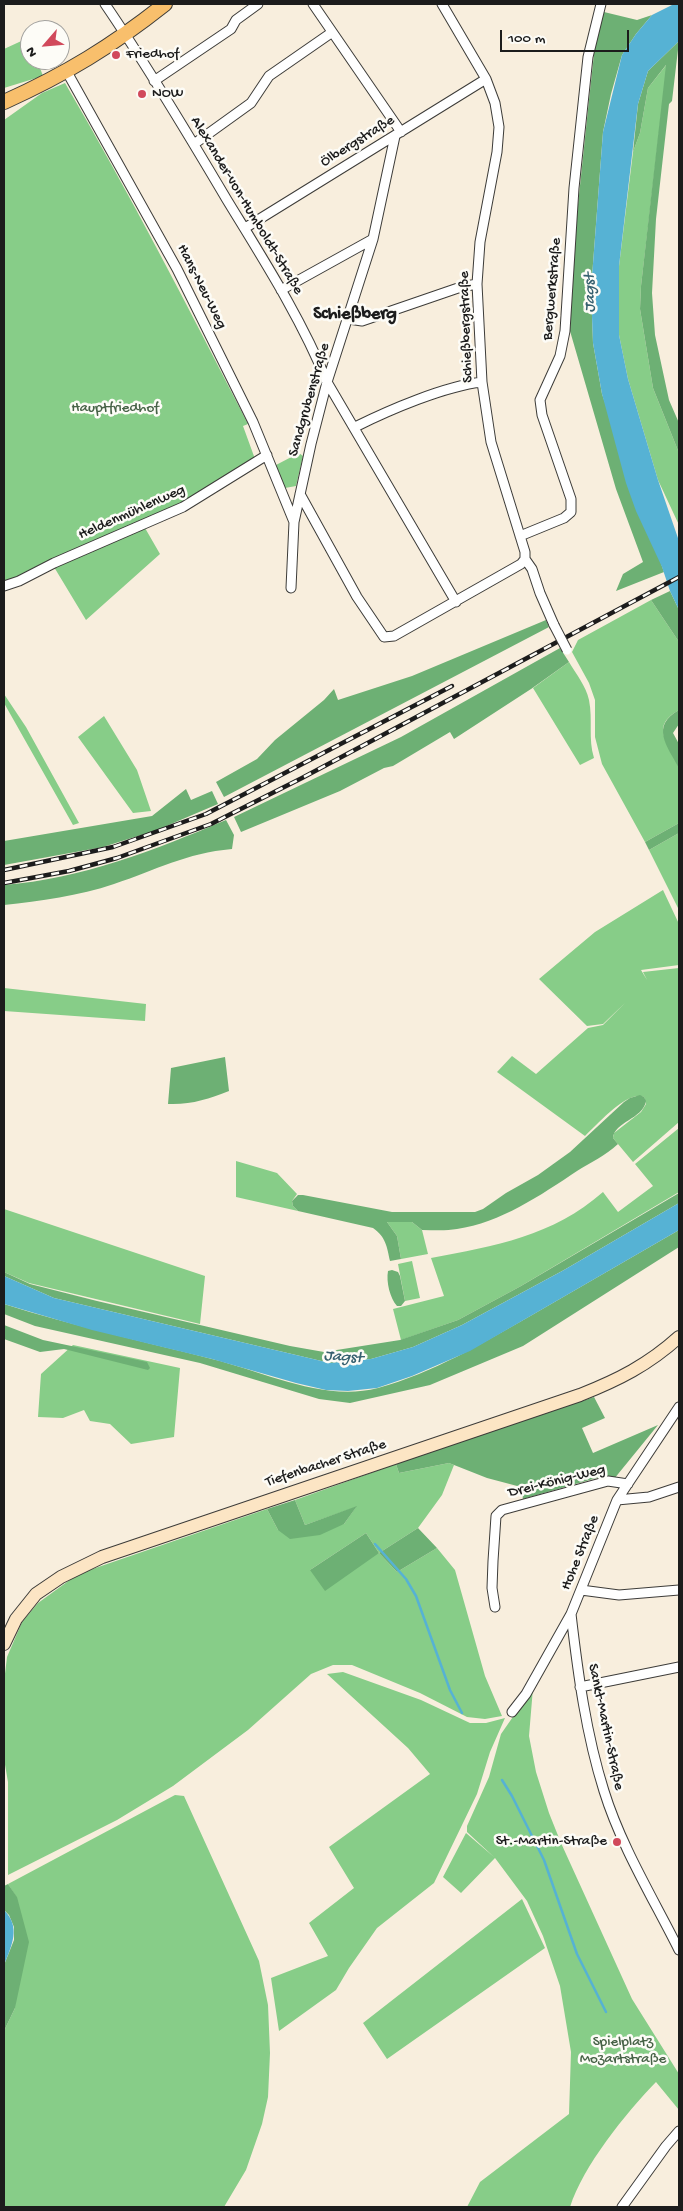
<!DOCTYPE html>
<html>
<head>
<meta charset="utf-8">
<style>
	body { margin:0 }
	#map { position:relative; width:683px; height:2211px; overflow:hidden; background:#f8eedd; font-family:"Gochi Hand",sans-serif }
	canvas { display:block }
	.frame { position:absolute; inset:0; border:5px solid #1c1c1c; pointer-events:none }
	.north { position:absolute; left:20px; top:20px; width:50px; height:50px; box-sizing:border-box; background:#fdfcf7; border:1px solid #a3a29f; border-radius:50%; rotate:243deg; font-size:14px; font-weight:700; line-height:20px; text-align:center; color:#1c1c1c }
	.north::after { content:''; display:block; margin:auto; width:18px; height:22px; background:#d1495b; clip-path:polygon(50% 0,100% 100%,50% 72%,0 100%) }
	.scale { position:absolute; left:500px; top:30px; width:129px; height:22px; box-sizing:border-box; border:2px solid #1c1c1c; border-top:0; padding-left:6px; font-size:15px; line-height:18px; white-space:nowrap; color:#1c1c1c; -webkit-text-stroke:4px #fdfcf7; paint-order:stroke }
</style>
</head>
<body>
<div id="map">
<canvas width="683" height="2211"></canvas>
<div class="frame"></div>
<div class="north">N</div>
<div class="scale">100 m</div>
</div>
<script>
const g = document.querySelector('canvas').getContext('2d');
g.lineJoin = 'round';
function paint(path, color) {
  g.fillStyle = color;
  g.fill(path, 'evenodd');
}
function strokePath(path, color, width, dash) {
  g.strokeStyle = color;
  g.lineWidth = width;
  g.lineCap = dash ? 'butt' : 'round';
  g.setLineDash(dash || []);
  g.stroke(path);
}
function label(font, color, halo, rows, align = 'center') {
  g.font = font + ' "Gochi Hand",sans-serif';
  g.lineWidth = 5;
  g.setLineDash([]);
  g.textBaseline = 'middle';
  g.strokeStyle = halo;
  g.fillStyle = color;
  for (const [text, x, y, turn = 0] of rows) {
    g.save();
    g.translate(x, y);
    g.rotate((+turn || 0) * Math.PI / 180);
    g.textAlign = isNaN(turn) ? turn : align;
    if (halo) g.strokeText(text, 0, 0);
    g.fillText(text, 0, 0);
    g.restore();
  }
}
const green = new Path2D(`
	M30,37v23h7l6,16 -39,12v-39z
	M667,64l-26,222 -1,23 13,79 26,65v72l-21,-45 -30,-101 -9,-44v-69l14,-114 7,-19 8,-45z
	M65,83c65,111 124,226 183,341l-5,2 12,33 -74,45 -177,79v-463l38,-27z
	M299,453l4,3 -7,30 -11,2 -9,-23z
	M145,528l15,26 -74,66 -32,-53z
	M651,600l28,42v68c-32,18 -7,35 0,57 3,11 0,43 0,56l-34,19 -43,-78 -7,-27v-37l-6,-17 -17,-31 6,-12z
	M569,662c7,12 17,24 20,38 4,20 -1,39 5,58l-14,7 -47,-77z
	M4,694l22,33 53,96 -6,2 -69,-122z
	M104,716l33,54 14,41 -18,2 -55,-76z
	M679,833v77l-30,-60z
	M663,890l16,34v41l-38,5 6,10 -4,-8 36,-4v154l-46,40 -20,-24 1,-5 27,-21 5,-8 -2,-7c-17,-7 -47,28 -59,39l-88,-64 15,-16 24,18 52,-46 15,-3 22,-22 -22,21 -16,2 -48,-47 56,-47z
	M4,988l142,16 -1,17 -141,-10z
	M679,1128v64l-158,94 -63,34 -57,20 -8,-31 51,-13 -13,-38c64,-12 122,-22 172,-66l15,20 35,-26 -18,-22z
	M236,1161l41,12 20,21 -5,7 1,5 5,5 -62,-14z
	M4,1209l201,67 -5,48 -171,-41 -25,-11z
	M387,1222h25l10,8 6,24 -27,5 -4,-23z
	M412,1261l8,37 -15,3 -7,-37z
	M73,1345l107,23 -6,69 -43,7 -21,-20 -20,-3 -6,-11 -21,8 -25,-1 3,-43z
	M449,1463l5,2 -12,30 -24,33 -39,25 18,19 40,-24 18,22 30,106 17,40 -17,3 -18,-2 -47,-24 -68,-28h-19l-22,9 -63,56 -75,56 -56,34 -109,55v-93l-4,-23v-77l3,-25 15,-35 16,-19 40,-29 189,-65 11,21 66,-6 12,-17 -51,18 -10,-25 101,-36 3,9zM366,1533l13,20 -69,17z
	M343,1672l78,28 49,23h16l19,-5 -15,34 -13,42 -43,89 -57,45 -28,40 -13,22 -57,41 -8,-53 57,-22 -19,-33 45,-35 -25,-41 101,-73 -22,-26 -81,-74z
	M533,1688l-4,48 7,36 13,41 12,30 71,156 47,75v36l-23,-28c-30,31 -73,84 -86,125h-103l13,-25 89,-68 2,-62 -11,-66 -17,-50 -16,-35 -32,-43 -34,35 -18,-16 23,-44 28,24 -27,-25v-6l22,-49 12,-43z
	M175,1795l9,1 75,165 9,44 2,48 -2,44 -6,27 -16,46 -22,37h-220v-176l11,-23 2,-110 -9,-14z
	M522,1899l23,49 -158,111 -24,-36z`);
const forest = new Path2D(`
	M604,12l33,8 15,-5 -16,19 -14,21 -11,39 -8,38 -12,158 2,53 9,51 62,178 -48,19 7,-17 20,-12 -27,-73 -46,-158 5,-98 14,-133 6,-55z
	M679,41l-7,60 -3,3 -13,115 -4,74 3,42 14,65 10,23v30l-26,-65 -13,-79 1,-23 25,-221 -18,23 -8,45 -7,19 5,-48 10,-33z
	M670,591l9,19v32l-28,-42z
	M546,620l3,7 -325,170 -8,-15 41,-23 18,-19 49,-40 10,-11 4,11 74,-24z
	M560,648l9,14 -38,27 -77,50 -4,-7 -57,34 -9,2 -44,23 -99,41 -7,-15 167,-80z
	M679,710v14l-6,9 6,11v24c-12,-22 -29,-42 0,-58z
	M186,789l5,11 21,-9 6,13 -61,26 -54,17 -99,18v-24l148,-25z
	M226,820l8,15 -2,14c-46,4 -76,21 -118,35 -35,12 -74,17 -110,21v-20c77,-6 151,-35 222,-65z
	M679,823v10l-30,17 -4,-8z
	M225,1057l4,34c-21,8 -38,14 -61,13l3,-36z
	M640,1095l4,2 2,4c-3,18 -32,21 -33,37l5,6c-13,12 -27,18 -41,27 -36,24 -77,52 -120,58 -11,2 -24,1 -35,1l-10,-8h-25l10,14 4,23 -11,2c-3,-14 -4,-24 -17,-33l-75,-17 -5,-5 -1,-5 6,-6h5l89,17h83l8,-3 23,-16 32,-18 32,-23 54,-50 6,-4z
	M679,1193v10l-115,67 -102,55 -49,22 -42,12 -41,4 -276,-65 -50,-22v-4l26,12 67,17 193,45 34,6 76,-12 58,-20 63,-34z
	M679,1230v17l-156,99 -93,39 -80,18 -31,-4 -119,-36 -165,-37 -31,-12v-10c69,22 138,37 208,55 53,13 111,43 166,29 55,-15 105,-45 154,-73 49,-28 98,-57 147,-85z
	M392,1270l6,2 2,4 5,25 -4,5h-4c-7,-8 -11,-24 -9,-35z
	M4,1325l39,15 104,22 3,6 -2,2 -84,-21 -24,3 -36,-13z
	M594,1397l11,21 -23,10 11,25 65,-28 -44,54 -14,-2 -77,22 -2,-12 -34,-9 -38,-15 -50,10 -3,-9z
	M295,1500l10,25 52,-19 -13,18 -24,11 -30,4 -12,-9 -11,-21z
	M418,1528l19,20 -40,24 -18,-19 -54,38 -15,-21 56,-37 13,20z
	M8,1884l9,13 12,45 -14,66 -11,23v-66l10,-25v-13l-5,-12 -5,-5v-24z`);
const water = new Path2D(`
	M674,4h5v37l-31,30 -10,33 -19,162v69l9,44 30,101 21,61v69l-9,-19 -8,-24 -26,-56 -10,-28 -24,-89 -9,-51 -2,-53 12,-158 19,-77 14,-21 16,-19z
	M679,1203v27l-209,121 -58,25 -35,12 -29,3 -22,-1 -30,-7 -84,-24 -120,-29 -88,-26v-28l50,22 276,65 41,-4 42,-12 49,-22 102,-55z
	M4,1910c17,17 8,35 0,55z`);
const stream = new Path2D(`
	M375,1544l31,35 10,17 34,94 12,23
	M502,1780l10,16 32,64 33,94 29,58`);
const minor = new Path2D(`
	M105,4c43,63 83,130 122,196 36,59 74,118 100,182l129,220
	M313,4l88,128
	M442,4l44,75 9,24 4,24 -2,25 -17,90 -3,42 5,98 9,60 34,110v7l7,10 8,24 14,32
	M67,72l110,197 76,153 41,100
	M154,81l77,-52 5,-9 22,-16
	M194,144l57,-41 18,-27 62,-43
	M245,228l241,-149
	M281,290l92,-51
	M349,319l13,2 99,-34 16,-3
	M355,427c34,-17 90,-41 127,-45
	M300,494l57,103 27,40 10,-1 127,-72 4,-5
	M520,536l44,-18 7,-6v-13l-29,-84 -2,-15 20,-44 5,-25 9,-143 14,-131 13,-53
	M4,586l15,-5 35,-18 129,-56 84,-52
	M291,588l3,-66 17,-78 16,-62 46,-143 22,-103
	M617,1500l32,-3 30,-10
	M581,1590l38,5 60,-5
	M495,1607l-3,-19 1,-27 3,-45 6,-6 106,-29 20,3
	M571,1614c7,60 15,120 33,177 17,55 49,107 75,159
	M580,1687l99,-20
	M512,1712l14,-18 45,-80 46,-114 62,-93
	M622,2207l44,-61 13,-15`);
const secondary = new Path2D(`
	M4,1644l12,-25 20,-25 25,-17 41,-20 478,-162c38,-15 68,-30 99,-58`);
const primary = new Path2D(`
	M4,102c62,-28 108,-56 161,-98`);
const rail = new Path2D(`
	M4,870l109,-23 93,-33 246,-128
	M4,883l65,-12 48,-13 94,-34 91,-46 377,-201`);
const minorBridge = new Path2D(`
	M554,625l13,25`);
const markers = [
	[116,55,5,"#d1495b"],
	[142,94,5,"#d1495b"],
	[617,1842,5,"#d1495b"]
];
const poiNames = [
	["Friedhof",126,55],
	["NOW",152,94],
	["St.-Martin-Straße",607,1842,"right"]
];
const streetNames = [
	["Ölbergstraße",358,142,-32],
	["Alexander-von-Humboldt-Straße",246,206,59],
	["Hans-Neu-Weg",201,287,63],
	["Bergwerkstraße",553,289,-85],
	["Schießbergstraße",467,327,-92],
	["Sandgrubenstraße",310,400,-74],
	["Heldenmühlenweg",132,513,-24],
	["Tiefenbacher Straße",326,1464,-18],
	["Drei-König-Weg",557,1482,-14],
	["Hohe Straße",581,1553,-68],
	["Sankt-Martin-Straße",605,1727,78]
];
const parkNames = [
	["Hauptfriedhof",115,409],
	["Spielplatz",623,2043],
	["Mozartstraße",623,2060]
];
const waterNames = [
	["Jagst",591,293,-91],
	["Jagst",343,1358,4]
];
const quarterNames = [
	["Schießberg",355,315]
];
paint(green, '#87cd88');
paint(forest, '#6db074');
paint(water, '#56b2d4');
strokePath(stream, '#56b2d4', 2.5);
strokePath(minor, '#3d3c39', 11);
strokePath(secondary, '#3d3c39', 14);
strokePath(primary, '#3d3c39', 16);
strokePath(minor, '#fff', 9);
strokePath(secondary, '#fce5c4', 12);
strokePath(primary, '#f8bf6c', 14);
strokePath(rail, '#1c1c1c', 4.5);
strokePath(rail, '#fdfcf7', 2.5, [8]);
strokePath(minorBridge, '#3d3c39', 11, []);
strokePath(minorBridge, '#fff', 9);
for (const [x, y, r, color] of markers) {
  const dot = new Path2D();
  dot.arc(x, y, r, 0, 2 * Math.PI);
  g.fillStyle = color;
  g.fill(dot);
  strokePath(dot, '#fdfcf7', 2);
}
label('15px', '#1c1c1c', '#fdfcf7', poiNames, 'left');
label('15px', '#1c1c1c', '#fdfcf7', streetNames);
label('15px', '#476347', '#fdfcf7', parkNames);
label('italic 16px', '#36606f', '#fdfcf7', waterNames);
label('bold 18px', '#1c1c1c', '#fdfcf7', quarterNames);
</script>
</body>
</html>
